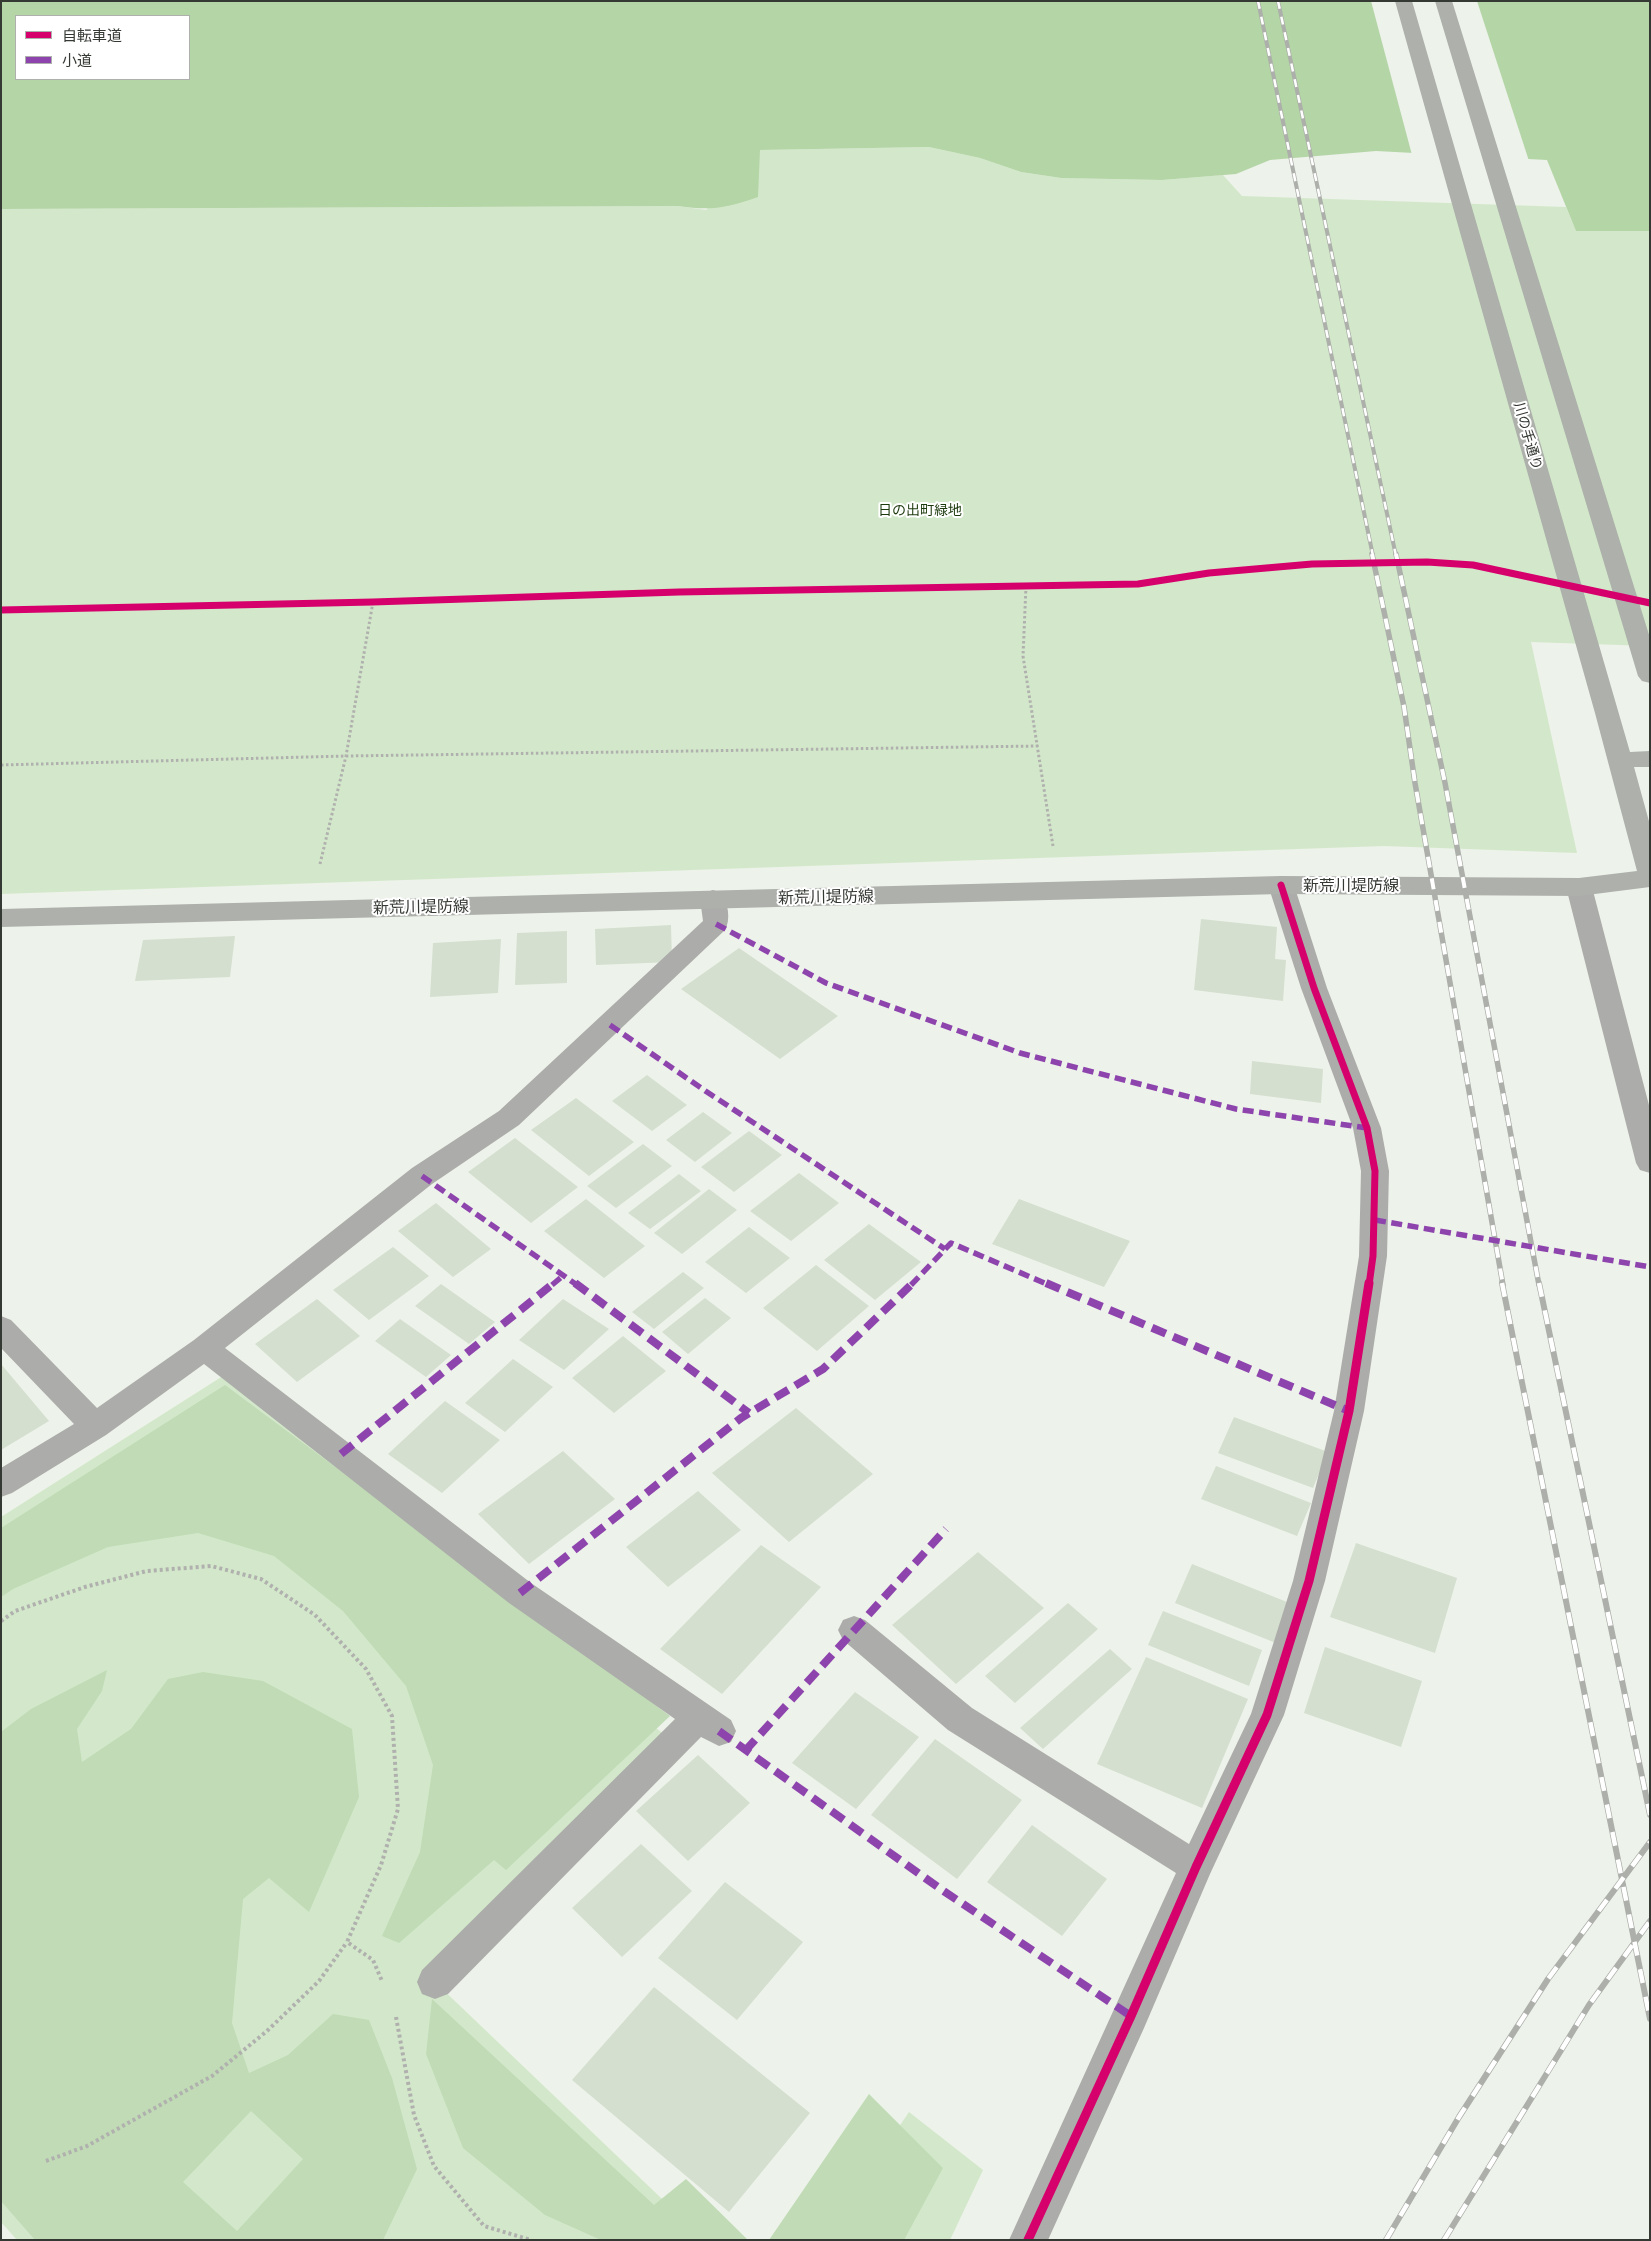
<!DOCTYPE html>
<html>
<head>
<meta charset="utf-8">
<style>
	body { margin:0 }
	#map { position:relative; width:1651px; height:2241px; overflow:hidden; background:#edf2ea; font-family:"Exo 2","Noto Sans JP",sans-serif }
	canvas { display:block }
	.frame { position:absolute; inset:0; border:2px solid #353933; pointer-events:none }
	.legend { position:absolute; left:15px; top:15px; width:175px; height:65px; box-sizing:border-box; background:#fff; border:1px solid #aeb0ad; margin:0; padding:6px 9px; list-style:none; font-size:15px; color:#353933 }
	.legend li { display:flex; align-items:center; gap:10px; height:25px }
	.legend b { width:25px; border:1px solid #aeb0ad }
</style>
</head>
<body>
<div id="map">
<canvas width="1651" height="2241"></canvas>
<div class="frame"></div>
<ul class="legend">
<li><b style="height:6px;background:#d6006c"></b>自転車道</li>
<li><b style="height:6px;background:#8e44ad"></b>小道</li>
</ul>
</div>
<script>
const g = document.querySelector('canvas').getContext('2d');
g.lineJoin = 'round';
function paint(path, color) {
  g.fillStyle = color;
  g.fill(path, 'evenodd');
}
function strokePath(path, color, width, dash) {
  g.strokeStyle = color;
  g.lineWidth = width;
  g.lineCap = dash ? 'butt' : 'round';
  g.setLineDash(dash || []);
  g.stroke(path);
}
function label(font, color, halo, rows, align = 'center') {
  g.font = font + ' "Exo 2","Noto Sans JP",sans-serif';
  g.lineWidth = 4;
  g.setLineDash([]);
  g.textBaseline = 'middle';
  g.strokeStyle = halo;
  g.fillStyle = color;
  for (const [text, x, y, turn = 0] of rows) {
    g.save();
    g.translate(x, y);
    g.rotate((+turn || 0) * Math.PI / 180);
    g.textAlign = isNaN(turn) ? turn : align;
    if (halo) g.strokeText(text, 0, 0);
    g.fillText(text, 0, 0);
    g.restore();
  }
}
const green = new Path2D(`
	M929,147l51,11 41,14 40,6 101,2 61,-5 19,21 324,11 10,24h74v415l-119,-4 46,211 -193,-7 -1383,48v-685l677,-3 28,4 54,-60z
	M226,1374l441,363 -232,245 270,258h-688l-16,-18v-705z
	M909,2112l74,58 -33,70h-128z`);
const forest = new Path2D(`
	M225,1385l445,331 -164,154 -12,-10 -95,83 -17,-7 38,-84 13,-87 -27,-79 -63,-75 -69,-55 -76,-23 -90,14 -95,42 -12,8v-69z
	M107,1670l-5,21 -25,38 5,33 49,-33 37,-50 35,-7 60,9 89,48 7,68 -50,115 -40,-34 -26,21 -11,124 17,50 39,-18 45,-41 36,6 23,58 25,91 -34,71h-348l-34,-39v-469l30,-23zM251,2111l52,48 -66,72 -54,-49z
	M432,1999l222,206 32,-26 62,61h-147l-56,-25 -82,-67 -37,-94z
	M869,2094l74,74 -39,72h-135z`);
const water = new Path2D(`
	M1,1h1649v230h-74l-29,-71 -171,-9 -106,9 -34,14 -74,6 -101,-2 -40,-6 -41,-14 -51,-11 -169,3 -2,47c-32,11 -47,14 -80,9l-677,3zM16,16h173v63h-173z`);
const pier = new Path2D(`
	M1371,1h106l52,160 -117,-6z`);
const building = new Path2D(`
	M1201,919l76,8 -2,32 11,1 -3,41 -89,-11z
	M671,925l1,37 -76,3 -1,-36z
	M567,931v52l-52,2 2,-52z
	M235,936l-5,41 -95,4 8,-41z
	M501,939l-3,54 -68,4 3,-54z
	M739,948l99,68 -58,43 -99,-70z
	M1252,1061l71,8 -2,34 -71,-9z
	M647,1075l40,30 -35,26 -40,-30z
	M576,1098l58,44 -45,34 -58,-46z
	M703,1112l29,21 -37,29 -29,-22z
	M749,1131l33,24 -48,37 -33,-25z
	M515,1138l63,49 -47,36 -63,-51z
	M643,1144l29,22 -56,42 -29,-22z
	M799,1173l40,30 -48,38 -41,-30z
	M679,1174l22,17 -51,38 -22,-16z
	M709,1189l28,21 -55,44 -28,-21z
	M586,1199l59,47 -41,32 -60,-47z
	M1019,1199l111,42 -26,46 -112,-43z
	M436,1203l55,46 -38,28 -55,-46z
	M869,1224l52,38 -46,38 -51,-40z
	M749,1227l41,31 -44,35 -41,-31z
	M393,1247l36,29 -60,44 -36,-30z
	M816,1265l53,41 -52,45 -54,-43z
	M683,1272l21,16 -50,41 -22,-17z
	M441,1284l54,38 -26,22 -54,-38z
	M705,1298l26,20 -43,36 -26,-22z
	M317,1299l43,37 -63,46 -42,-38z
	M563,1299l46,30 -45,41 -45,-30z
	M400,1319l51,36 -25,22 -51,-36z
	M623,1336l43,35 -52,42 -42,-35z
	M513,1359l40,28 -48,45 -40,-29z
	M1,1364l48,57 -48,29z
	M445,1401l55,39 -58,53 -54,-39z
	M796,1408l77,66 -84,68 -77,-69z
	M1234,1417l94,35 -15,36 -95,-35z
	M563,1451l52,48 -86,65 -51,-50z
	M1216,1466l95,37 -14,33 -96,-37z
	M698,1491l43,39 -73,57 -42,-40z
	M1356,1543l101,35 -22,75 -105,-36z
	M761,1545l60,42 -99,107 -62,-45z
	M978,1552l66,56 -88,76 -64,-59z
	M1192,1564l100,40 -16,39 -101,-40z
	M1068,1603l30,26 -83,74 -30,-27z
	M1163,1611l99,39 -13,36 -101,-41z
	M1325,1647l97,34 -21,66 -97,-34z
	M1110,1649l22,20 -89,80 -23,-21z
	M1146,1657l102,42 -46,109 -105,-44z
	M855,1692l64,45 -63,72 -64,-46z
	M935,1739l87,61 -65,79 -86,-64z
	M698,1755l52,48 -62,58 -52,-50z
	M1032,1825l75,54 -45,57 -75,-54z
	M641,1844l51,47 -70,66 -50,-49z
	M725,1882l78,60 -66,78 -79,-62z
	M654,1987l156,126 -81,99 -157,-132z`);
const pathFar1 = new Path2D(`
	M1026,586l-3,70 30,190
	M1,765l345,-9 692,-10
	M320,864l26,-108 27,-154`);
const path = new Path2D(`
	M1,1621l14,-10 70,-24 62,-16 64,-5 50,13 54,36 51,54 26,47 6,93 -17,56 -34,77 26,18 9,21
	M396,2017l18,98 20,51 50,60 47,14
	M46,2161l41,-15 125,-70 55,-45 52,-50 28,-39`);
const minor = new Path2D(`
	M1281,876l9,3 4,6 33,103 54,140 8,43 -2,85 -23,155 -39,170 -41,134 -74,159 -66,154 -96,212h-39l167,-367 -228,-143 -105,-90 -5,-10 5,-10 11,-4 11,4 107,88 217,136 62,-130 42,-133 41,-170 25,-155 2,-85 -8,-43 -52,-140 -33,-103 4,-6z
	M1579,878l9,3 4,6 58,222v64l-10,-3 -4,-7 -70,-276 4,-6z
	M713,890l9,3c6,10 9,27 3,37l-206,195 -87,59 -207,164 306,235 200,137 5,11 -5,11 -12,4 -18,-9 -253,257 -13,5 -13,-5 -5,-12 5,-12 253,-251 -166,-116 -305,-239 -98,71 -94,58 -11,4v-29l73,-44 -73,-76v-32l10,4 86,88 97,-68 218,-172 87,-57 204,-190 -3,-22 4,-6z`);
const major = new Path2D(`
	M1395,1h17l218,751 20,-1v16h-16l16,58v62l-71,9 -298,-2 -1280,33v-18l1280,-33 298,2 58,-7 -42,-158z
	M1435,1h17l198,637v45l-8,-2 -4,-5z`);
const railFar2 = new Path2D(`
	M1258,1l115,555
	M1278,1l118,555`);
const railFar1 = new Path2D(`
	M1372,554l32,153 11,76 88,502
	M1396,554l49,229 94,502`);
const rail = new Path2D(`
	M1502,1283l148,736
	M1539,1283l111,532
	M1386,2240l73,-123 89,-138 102,-137
	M1444,2240l145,-235 61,-84`);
const quietFar1 = new Path2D(`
	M716,924l110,59 194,70 216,56 131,19
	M610,1025l97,67 238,157
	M422,1176l155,109
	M1375,1220l275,47
	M552,1285l12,-10
	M911,1285l40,-42 98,42`);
const quiet = new Path2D(`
	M575,1283l174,130
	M1046,1283l303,128
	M341,1454l213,-171
	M520,1593l221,-175 82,-49 90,-86
	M719,1731l223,159 189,126
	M745,1751l201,-222`);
const cyclewayFar1 = new Path2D(`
	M1,610l372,-8 306,-10 459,-8 71,-11 103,-9 115,-2 46,3 177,38
	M1281,885l33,103 53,140 8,43 -2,85 -4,29`);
const cycleway = new Path2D(`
	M1028,2240l103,-224 65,-149 71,-152 42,-134 40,-170 20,-128`);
const farStreetnames = [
	["川の手通り",1528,436,74]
];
const farParknames = [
	["日の出町緑地",920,510]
];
const streetNames = [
	["新荒川堤防線",1351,886],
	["新荒川堤防線",826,897,-1],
	["新荒川堤防線",421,907,-1]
];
paint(green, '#d3e8ca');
paint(forest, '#c0dbb5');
paint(water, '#b4d5a6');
paint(pier, '#edf2ea');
paint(building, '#d4dfcf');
strokePath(pathFar1, '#b0b1ae', 3, [2.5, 2.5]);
strokePath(path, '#b0b1ae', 4, [3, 3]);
paint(minor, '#acadaa');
paint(major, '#adb0ab');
strokePath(railFar2, '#acafaa', 4);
strokePath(railFar1, '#acafaa', 5.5);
strokePath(rail, '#acafaa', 6);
strokePath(railFar2, '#fff', 2.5, [8]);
strokePath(railFar1, '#fff', 4, [11]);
strokePath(rail, '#fff', 4.5, [14]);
strokePath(quietFar1, '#8e44ad', 5.5, [11, 5.5]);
strokePath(quiet, '#8e44ad', 8, [15, 8]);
strokePath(cyclewayFar1, '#d6006c', 7);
strokePath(cycleway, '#d6006c', 9);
label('14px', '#353933', '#fff', farStreetnames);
label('14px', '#1d3a0e', '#fff', farParknames);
label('16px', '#353933', '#fff', streetNames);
</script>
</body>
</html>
